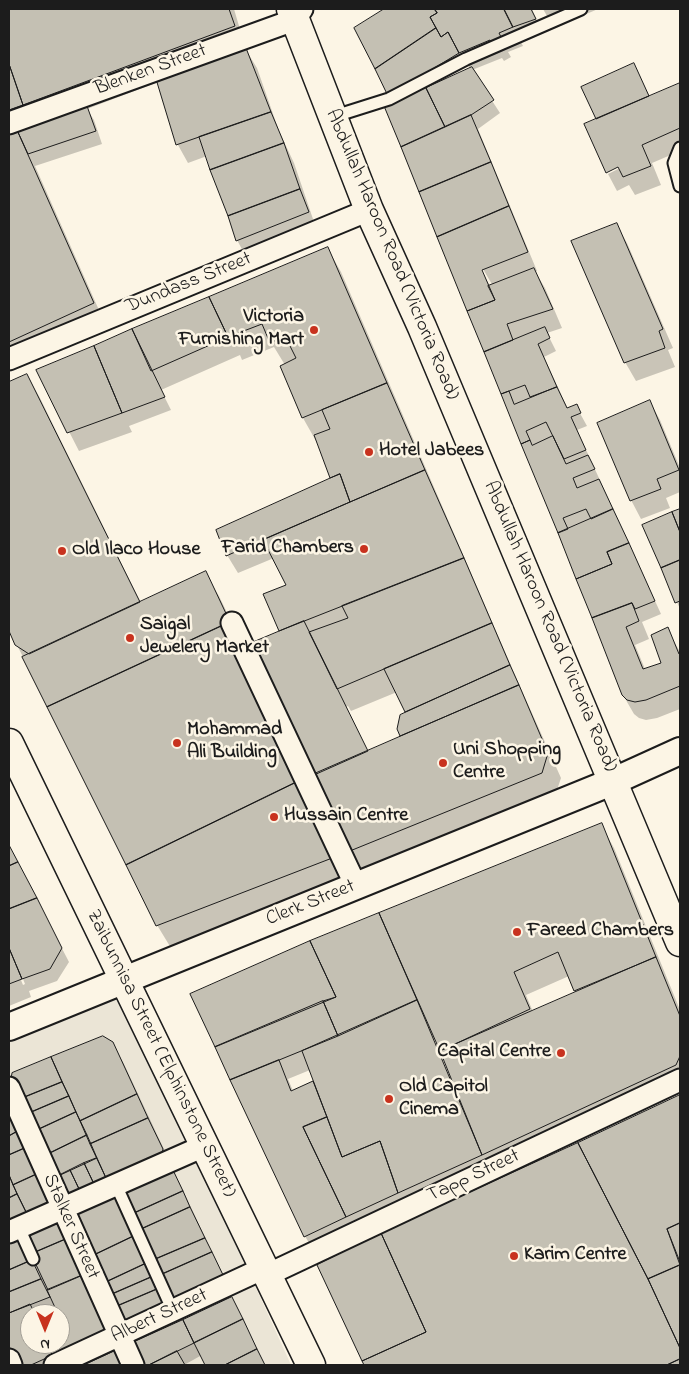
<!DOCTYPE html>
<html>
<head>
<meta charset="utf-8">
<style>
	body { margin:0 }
	#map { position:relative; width:689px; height:1374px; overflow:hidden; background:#fcf5e5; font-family:"Indie Flower",sans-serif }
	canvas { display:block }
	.frame { position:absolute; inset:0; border:10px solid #1c1c1c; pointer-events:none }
	.north { position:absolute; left:20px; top:1304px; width:50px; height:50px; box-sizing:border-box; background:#fcf5e5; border:1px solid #a29e95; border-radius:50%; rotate:180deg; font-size:14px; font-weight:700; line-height:20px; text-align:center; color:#1c1c1c }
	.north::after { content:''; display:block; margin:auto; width:18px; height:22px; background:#c8321e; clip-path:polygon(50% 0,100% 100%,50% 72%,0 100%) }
</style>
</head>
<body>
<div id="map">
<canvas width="689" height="1374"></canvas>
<div class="frame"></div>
<div class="north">N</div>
</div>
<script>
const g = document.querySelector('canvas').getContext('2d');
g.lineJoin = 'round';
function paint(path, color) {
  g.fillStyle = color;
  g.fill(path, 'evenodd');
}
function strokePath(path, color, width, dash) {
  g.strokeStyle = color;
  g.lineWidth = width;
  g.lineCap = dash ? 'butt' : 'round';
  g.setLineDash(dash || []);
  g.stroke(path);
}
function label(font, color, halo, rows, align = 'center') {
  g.font = font + ' "Indie Flower",sans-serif';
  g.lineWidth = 5;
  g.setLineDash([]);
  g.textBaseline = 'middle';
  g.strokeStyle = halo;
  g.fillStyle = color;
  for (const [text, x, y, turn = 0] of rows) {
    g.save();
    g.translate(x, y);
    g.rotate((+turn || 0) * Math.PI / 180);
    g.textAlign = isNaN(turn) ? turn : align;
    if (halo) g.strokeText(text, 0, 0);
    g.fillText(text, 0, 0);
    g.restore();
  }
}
const built = new Path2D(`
	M124,980l70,171 97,214h-282v-338zM30,1314h30v30h-30z`);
const shadow = new Path2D(`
	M9,9h225l12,41 11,18 22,63 15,32 21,62 -71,28 -7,-13 -30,-84 -19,7 -10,-18 -20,-63 -71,27 7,11 8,24 -67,22 71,160 -97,44v-235l8,-3 3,4 -1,-5 -10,-6z
	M386,9h146l10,23 -22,8 3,6 -15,6 3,5 -7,4 -2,-3 -30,12 28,43 -22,16 59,142 -2,1 10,16 17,40 -15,5 9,18 -12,6 24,52 8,-3 11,20 -10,4 84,184 -19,8 7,17 -14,6 10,24 18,-6 4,-34 13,23v57l-23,9 -11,2 -7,-2 -5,-4 -11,-19 -30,-77 -207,-511 8,-4 -38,-75zM468,65l2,4 -23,10 -1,-1zM480,264l13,22h-3l-12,-21zM554,435l4,10h-1l-6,-9z
	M543,9h55l-44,19z
	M633,64l17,33 30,-13v67l-28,12 9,22 -26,10 -6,-10 -12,6 -9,-17 16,-8 -26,-46z
	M616,224l11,19 46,105 -5,2 7,17 -39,14 -11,-19z
	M328,249l13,23 178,412 42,94 -6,18 -384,152 -14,-23 -148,-296v-246l18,-8 13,23 101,205 64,-30 14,23 25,52 37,-16 -16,-38 23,-9 -14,-27 -36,15 -11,-18 104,-76 -14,-39 -1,1 -13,-23 -21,-51 3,-2 -11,-18 -32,13 -2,-5 -79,35 10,20 -42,16 3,6 -53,19 -41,-80zM397,692l10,21 -9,16 4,8 -34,15 -22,-45 2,-1 3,5z
	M650,402l10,18 20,48v24l-14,6 4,10 -29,11 -10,-19z
	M680,509v100l-36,-83z
	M601,825l13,23 66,162v83l-267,123 -98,38 -10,-18 -113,-241 119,-53zM569,976l7,17 -43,19 -7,-17zM436,1039l14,35 -3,1 -14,-35zM310,1070l7,17 -24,4 -5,-12z
	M9,846l60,116 -12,19 -28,10 2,6 -22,9v-55l14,34 2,-1 -16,-40z
	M112,1043l11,19 47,100 -100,41 -17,-140z
	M680,1097v268h-315l-46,-99z
	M9,1111l35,77 -35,50z
	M179,1182l51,108 -157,-77z
	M9,1242l22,9 17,40 36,-15 40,89h-105l-10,-22zM57,1309l3,5v30h-30v-30h15z
	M232,1299l33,66h-58l-5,-10 -18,10h-40l-10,-22z`);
const building = new Path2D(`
	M9,9h220l6,17 -212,79 -14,-41z
	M384,9h50l3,4 -7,4 6,11 -61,41 -21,-41z
	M435,9h69l9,18 -14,6 3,6 -10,5 -2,-4 -31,13 -11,-21 -7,5 -11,-20 7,-4z
	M504,9h27l5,10 -23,8z
	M436,28l5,9 7,-5 11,21 -71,43 -13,-27z
	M246,48l25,64 -95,33 -20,-66z
	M634,63l15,33 -53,23 -15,-32z
	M9,64l14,41 -14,5z
	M472,67l22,33 -23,15 -26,12 -19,-39z
	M680,83v45l-38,17 9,21 -28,11 -5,-10 -12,6 -22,-49z
	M426,88l19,39 -44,20 -17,-41z
	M87,106l9,25 -68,23 -11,-24z
	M271,112l13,31 -74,27 -11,-33z
	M471,115l20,47 -72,30 -18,-45z
	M17,130l77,173 -85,39v-208z
	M284,143l16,46 -72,27 -18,-46z
	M491,162l18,44 -72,31 -18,-45z
	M300,189l9,23 -73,29 -8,-25z
	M509,206l19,46 -46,18 13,30 -28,11 -30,-74z
	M617,223l46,106 -4,2 6,17 -41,15 -53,-122z
	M328,247l59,136 -85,35 -22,-52 16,-8 -11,-22 -15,7 -8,-19 -34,13 -19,-40z
	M534,268l19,41 -46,15 6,16 -29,12 -17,-41 28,-11 -7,-14z
	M209,297l19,40 -77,34 -19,-42z
	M545,327l5,11 -12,6 19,43 -27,10 -5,-12 -24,9 -17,-42z
	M132,329l33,68 -43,16 -28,-67z
	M94,346l28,67 -55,20 -31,-63z
	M27,374l113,228 -111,52 -14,-9 -6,-14v-249z
	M387,383l38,87 -75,32 -10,-28 -10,4 -16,-43 16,-6 -8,-19z
	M557,387l10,21 10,-4 4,9 -10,4 15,33 -22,9 -18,-37 -20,9 4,9 -9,4 -20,-50 8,-3 5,13z
	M650,400l29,70 -22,9 4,10 -31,12 -33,-78z
	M553,436l13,28 22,-9 7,14 -22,9 4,10 22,-9 14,30 -22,10 -5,-10 -23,9 5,11 -10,4 -37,-89 9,-4 2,5z
	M425,470l39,88 -185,73 -16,-37 23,-9 -23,-45z
	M340,474l10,28 -124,54 -10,-26z
	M613,509l16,34 -22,9 5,12 -36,15 -18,-46z
	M680,509v23l-8,-20z
	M672,512l8,20v28l-19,8 -19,-43z
	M629,543l26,58 -20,8 -3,-6 -40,15 -16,-39 36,-15 -5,-12z
	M464,558l28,65 -155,66 -28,-57 39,-14 -6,-12z
	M680,560v41l-5,2 -14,-35z
	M206,571l24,51 -183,85 -25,-50z
	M632,603l7,18 -13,6 17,42 18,-6 -10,-28 17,-8 11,27h1v32l-34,14 -11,2 -8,-2 -5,-5 -30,-77z
	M304,621l64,130 -63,28 -63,-132z
	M230,622l75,156 -179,87 -79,-158z
	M492,623l18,42 -105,47 -21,-43z
	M510,665l9,20 -119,51 -3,-7 3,-14z
	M519,685l29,68 -6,20 -202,82 -35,-77z
	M305,778l35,77 -184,71 -30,-61z
	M602,823l54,134 -82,34 -16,-39 -44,20 16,37 -90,42 -61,-138z
	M9,845l9,17 -9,4z
	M18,862l19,36 -28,11v-43z
	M37,898l25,50 -12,21 -28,10 -13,-31v-39z
	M379,913l38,87 -79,36 -15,-35 13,-4 -26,-56z
	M310,941l26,56 -121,50 -25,-53z
	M9,948l13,31 -13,5z
	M656,957l24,59v40l-4,9 -194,90 -42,-104z
	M417,1000l65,155 -84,38 -18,-52 -38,16 -40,-106z
	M323,1001l15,35 -108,44 -15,-33z
	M103,1036l10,6 24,52 -57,27 -29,-64z
	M51,1057l11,25 -42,17 -9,-20 1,-6z
	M279,1060l12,31 22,-10 14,36 -24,10 43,90 -42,20 -74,-157z
	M62,1082l7,14 -42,18 -7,-15z
	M137,1094l11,24 -58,26 -10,-23z
	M680,1095v128l-13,6 13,36 -32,14 -70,-136z
	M69,1096l7,16 -41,19 -8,-17z
	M9,1111l9,20 -9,5z
	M76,1112l11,23 -41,20 -11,-24z
	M327,1117l15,40 38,-16 18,52 -52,24 -43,-90z
	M148,1118l15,31 -1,4 -56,25 -16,-34z
	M18,1131l7,17 -16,7v-19z
	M87,1135l10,23 -41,19 -10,-22z
	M578,1143l70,136 32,69v11l-13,6h-303l-2,-4 64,-29 -45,-99z
	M25,1148l12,26 -24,11 -4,-10v-20z
	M97,1158l9,20 -12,6 -10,-21z
	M84,1163l10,21 -14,7 -10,-21z
	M172,1168l11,23 -53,24 -11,-24z
	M70,1170l10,21 -15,6 -9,-20z
	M37,1174l13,30 -23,10 -14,-29z
	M9,1175l8,19 -8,4z
	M119,1191l19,43 -46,22 -20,-43z
	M183,1191l7,16 -53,24 -7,-16z
	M17,1194l10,20 -18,9v-25z
	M190,1207l15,31 -54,23 -14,-30z
	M57,1219l9,20 -35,15 -9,-19z
	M680,1223v39l-13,-33z
	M381,1233l45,99 -64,29 -45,-96z
	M138,1234l13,27 -47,22 -12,-27z
	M21,1235l11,25 -23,10v-29z
	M205,1238l7,14 -54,24 -7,-15z
	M66,1239l17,36 -35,15 -17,-36z
	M212,1252l12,25 -55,25 -11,-26z
	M32,1260l9,19 -32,13v-22z
	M151,1261l5,14 -46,20 -6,-12z
	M680,1265v83l-32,-69z
	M83,1275l25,55 -77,35h-13l-9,-19v-33l21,-9 5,10h-5v30h30v-30h-2l-11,-24z
	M156,1275l6,12 -47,20 -5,-12z
	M41,1279l9,18 -41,16v-21z
	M162,1287l7,15 -46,21 -8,-16z
	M232,1297l11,22 -49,24 -11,-23z
	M243,1319l14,30 -32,16h-20l-11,-22z
	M183,1320l11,23 -45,22h-6l-11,-22z
	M257,1349l8,16h-40z
	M117,1350l7,15h-40z
	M177,1351l8,14h-36z
	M680,1359v6h-13z`);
const service = new Path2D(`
	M332,117l57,-18 77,-40 115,-50
	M680,148l-6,15 6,23
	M116,1185l57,126
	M19,1228l14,31`);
const minor = new Path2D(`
	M9,123l285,-103 8,-11
	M9,359l360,-149
	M232,623l124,263
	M9,1088l124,277
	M9,1232l195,-86
	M267,1275l413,-195
	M9,1360l2,5
	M55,1365l209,-97`);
const tertiary = new Path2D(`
	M9,1027l605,-246 66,-30`);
const primary = new Path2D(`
	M291,9l78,201 53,117 258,615
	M9,743l302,622`);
const markers = [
	[314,330,5,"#c8321e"],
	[369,452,5,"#c8321e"],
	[364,549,5,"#c8321e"],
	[62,551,5,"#c8321e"],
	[130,638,5,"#c8321e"],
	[177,743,5,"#c8321e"],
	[443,763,5,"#c8321e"],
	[274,817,5,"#c8321e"],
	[517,932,5,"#c8321e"],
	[561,1053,5,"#c8321e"],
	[389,1099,5,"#c8321e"],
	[514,1256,5,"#c8321e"]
];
const streetNames = [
	["Blenken Street",151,71,-20],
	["Abdullah Haroon Road (Victoria Road)",391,255,67],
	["Dundass Street",189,284,-22],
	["Abdullah Haroon Road (Victoria Road)",549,627,67],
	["Clerk Street",311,904,-22],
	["Zaibunnisa Street (Elphinstone Street)",160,1054,64],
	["Tapp Street",474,1177,-25],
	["Stalker Street",70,1227,66],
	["Albert Street",160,1317,-25]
];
const poiNames = [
	["Victoria",304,318,"right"],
	["Furnishing Mart",304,341,"right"],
	["Hotel Jabees",379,452],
	["Farid Chambers",354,549,"right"],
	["Old Ilaco House",72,551],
	["Saigal",140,626],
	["Jewelery Market",140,649],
	["Mohammad",187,731],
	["Ali Building",187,754],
	["Uni Shopping",453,751],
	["Centre",453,774],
	["Hussain Centre",284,817],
	["Fareed Chambers",527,932],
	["Capital Centre",551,1053,"right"],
	["Old Capitol",399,1088],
	["Cinema",399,1111],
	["Karim Centre",524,1256]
];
paint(built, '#ebe5d6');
paint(shadow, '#0003');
paint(building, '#c4c0b3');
strokePath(building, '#1c1c1c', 1);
strokePath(service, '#1c1c1c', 15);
strokePath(minor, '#1c1c1c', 25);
strokePath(tertiary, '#1c1c1c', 30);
strokePath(primary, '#1c1c1c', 31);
strokePath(service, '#fcf5e5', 11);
strokePath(minor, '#fcf5e5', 21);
strokePath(tertiary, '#fcf5e5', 26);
strokePath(primary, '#fcf5e5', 28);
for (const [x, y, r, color] of markers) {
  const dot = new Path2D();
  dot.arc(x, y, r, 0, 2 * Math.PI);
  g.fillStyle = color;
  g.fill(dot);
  strokePath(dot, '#fcf5e5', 2);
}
label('20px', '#1c1c1c', '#fcf5e5', streetNames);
label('bold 20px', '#1c1c1c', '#fcf5e5', poiNames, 'left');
</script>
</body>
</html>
